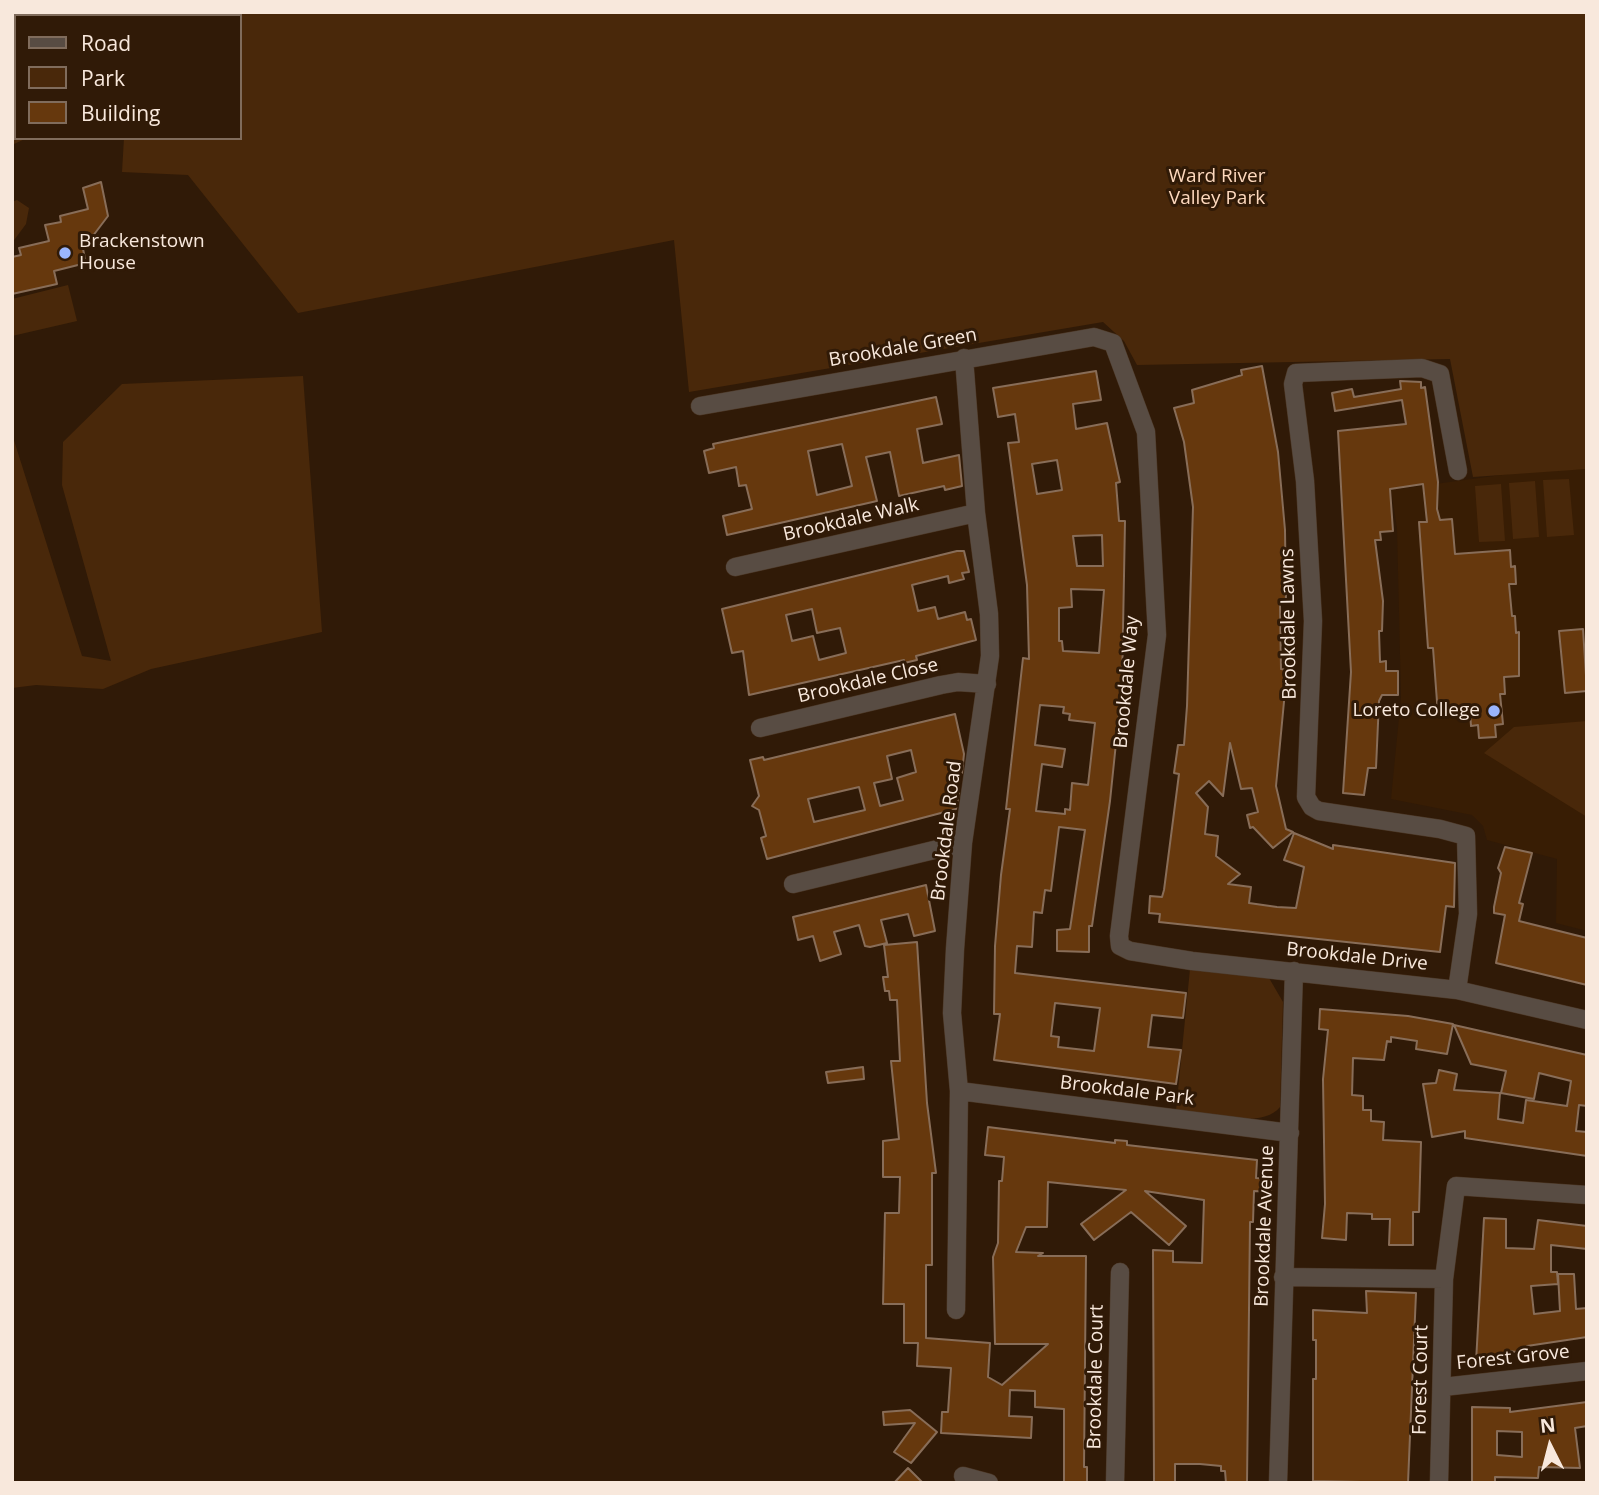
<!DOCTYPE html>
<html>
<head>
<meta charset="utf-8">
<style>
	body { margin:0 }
	#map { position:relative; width:1599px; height:1495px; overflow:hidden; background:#301a07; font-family:"Open Sans",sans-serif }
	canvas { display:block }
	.frame { position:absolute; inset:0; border:14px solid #f8e8dc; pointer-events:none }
	.legend { position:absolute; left:14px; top:14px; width:228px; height:126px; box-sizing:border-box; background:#301a07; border:2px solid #806c5c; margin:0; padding:9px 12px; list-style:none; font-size:21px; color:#f8e8dc }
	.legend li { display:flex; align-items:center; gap:14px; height:35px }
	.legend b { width:35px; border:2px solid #806c5c }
	.north { position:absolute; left:1515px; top:1411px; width:70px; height:70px; -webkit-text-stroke:5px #301a07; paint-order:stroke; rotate:354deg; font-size:19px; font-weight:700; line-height:28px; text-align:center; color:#f8e8dc }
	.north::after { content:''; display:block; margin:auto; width:24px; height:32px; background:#f8e8dc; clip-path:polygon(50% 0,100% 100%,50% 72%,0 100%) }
</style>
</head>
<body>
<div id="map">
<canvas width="1599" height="1495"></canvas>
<div class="frame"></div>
<ul class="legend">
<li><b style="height:9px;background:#584c43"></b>Road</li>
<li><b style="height:19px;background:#49280a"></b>Park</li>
<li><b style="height:19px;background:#66380d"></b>Building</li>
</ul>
<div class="north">N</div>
</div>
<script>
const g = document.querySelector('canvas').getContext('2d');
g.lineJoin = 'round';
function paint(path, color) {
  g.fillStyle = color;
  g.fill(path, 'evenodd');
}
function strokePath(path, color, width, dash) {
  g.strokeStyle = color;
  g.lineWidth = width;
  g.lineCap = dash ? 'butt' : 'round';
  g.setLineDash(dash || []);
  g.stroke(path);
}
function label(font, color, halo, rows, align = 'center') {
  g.font = font + ' "Open Sans",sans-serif';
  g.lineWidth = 6;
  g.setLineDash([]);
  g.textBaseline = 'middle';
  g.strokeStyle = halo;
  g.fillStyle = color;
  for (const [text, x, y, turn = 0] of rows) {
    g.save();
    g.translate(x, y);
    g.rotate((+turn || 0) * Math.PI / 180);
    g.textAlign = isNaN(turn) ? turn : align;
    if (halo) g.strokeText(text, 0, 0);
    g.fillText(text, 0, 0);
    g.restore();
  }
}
const built = new Path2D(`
	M1587,469v462l-31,-8 1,-64 -70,-19 -4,-14 -11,-11 -81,-16 10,-102 -4,-169 -6,-38 140,-19z`);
const green = new Path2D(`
	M12,12h1575v457l-114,8 -23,-118 -313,6 -13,-24 -21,-19 -414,70 -15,-152 -376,73 -110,-138 -66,-3 2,-34h116v-122h-224v122h11l-15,7z
	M17,200l12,8 -3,16 -14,19v-41z
	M68,285l9,36 -65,15v-37z
	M303,376l19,256 -171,37 -48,20 -67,-4 -24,3v-254l70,222 29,5 -49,-176 1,-43 59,-58z
	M1569,479l5,56 -27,2 -4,-57z
	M1535,481l4,56 -26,2 -4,-56z
	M1501,484l4,57 -26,1 -4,-56z
	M1587,721v96l-103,-64 30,-26z
	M1190,969l79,9 14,24 -3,105c-18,23 -77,7 -104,4z`);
const river = new Path2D(`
	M46,16l10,-4
	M12,29l4,-2`);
const building = new Path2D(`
	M101,182l7,34 -25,33 3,14 -32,8 3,13 -45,10v-37l9,-2 -2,-7 30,-7 -4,-16 16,-3 -1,-6 28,-7 -5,-21z
	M1262,366l16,86 7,78 1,73 -6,1 1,65 6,1 -11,116 10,43 7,3 -20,16 -20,-21 -3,1 -3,-13 11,-3 -6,-24 -11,1 -11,-46 -7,53 -14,-15 -13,12 12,14 -3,27 13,2 -2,20 24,18 -12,10 23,3 -2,16 28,4 19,1 8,-41 -20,-7 10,-27 39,16v-4l122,18 -1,44 -8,-1 -6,46 -281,-30 1,-8 -11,-1 1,-17 12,1 2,-7 15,-116 -5,-1 4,-28h6l3,-39 6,-199 -9,-65 -10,-34 20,-5 -2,-13 50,-15 -1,-5z
	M1096,371l5,29 -28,4 3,25 31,-6 13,59 -4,1 3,38h6l-3,164 -12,116 -18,125h-3v26l-32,-1v-21l13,-1 15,-99 -26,-3 -8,64 -6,-1 -3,23 -8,-1 -2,35 -15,-1 -2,27 171,20 -3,25 -31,-3 -4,32 33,3 -5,34 -182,-24 6,-46h-6l1,-68 6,-71 9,-66h-4l17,-151 6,1 -2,-74 -19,-142 11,-1 -4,-28 -17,3 -5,-29zM1057,460l5,30 -25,4 -5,-30zM1102,535l1,31h-26l-4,-30zM1071,589l33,1 -5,63 -36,-2 -1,-10h-3v-33l13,-1zM1040,705l24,2 -1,6 7,1 -1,6 26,3 -7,62 -16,-2 -2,27 -5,-1v5l-29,-3 6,-47 20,3 3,-18 -30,-4zM1055,1003l45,5 -6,43 -36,-4 1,-10 -8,-1z
	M1400,381l21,1v6l4,-1 13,95 -1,27 3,11 12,-1 3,35 55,-4 1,17 4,-1 1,18h-7l3,32h3l1,17 3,-1v44l-15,1 1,17h-5l3,30 -8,1 1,12 -17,1 -1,-13 -7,1 -1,-14 -32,3 -5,-67h-5l-9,-126h8l-4,-38 -33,5 3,42 -13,1 1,8h-6l8,61 -1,30h-3l1,31 6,-1v10h12v24h-16l-3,6 -3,67h-8l-4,27 -21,-2 8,-121 -13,-241 68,-7 -4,-24 -67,11 -3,-18 20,-4 2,8 47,-8z
	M936,397l6,27 -25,5 6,34 36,-8 3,31 -17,4 -1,-4 -45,10 -9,-44 -24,5 11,44 -150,34 -4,-19 29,-7 -6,-24 -7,1 -3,-19 -27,6 -5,-22 10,-3 -1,-4zM842,444l10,42 -35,9 -9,-44z
	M957,551h7l5,21 -7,1 2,6 -15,4 -1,-7 -36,9 6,26 17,-4 3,12 27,-7 2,8 4,-1 5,21 -60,16 1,4 -13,3v-3l-155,35 -6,-44 -11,2 -10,-44zM812,609l5,24 23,-5 6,25 -27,7 -6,-24 -21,5 -6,-26z
	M1583,629l4,62 -22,2 -6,-62z
	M955,714l9,40 -2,19h-9l6,20 -3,16 -189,50 -6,-21 5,-2 -7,-26 -7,-4 7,-10 -9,-36 13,-3 1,3zM911,750l5,22 -19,6 6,22 -23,6 -6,-23 18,-4 -5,-23zM859,787l6,23 -51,12 -6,-23z
	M1505,847l27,6 -13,50 4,1 -4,17 68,17v47l-91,-22 9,-48 -11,-2v-6l7,-34 -3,-5z
	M926,885l9,46 -21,5 -6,-22 -27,6 6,23 -17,4 -5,-1 -6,-21 -25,7 7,22 -21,7 -7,-25 -15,4 -5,-23z
	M917,942l10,161 9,70h-4v92h-6v73l64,5 -2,34 14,8 46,-41h-53l-2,-87 5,-14 1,-62h3l2,-24 -19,-2 3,-28 127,16v-3l12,1v4l130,15 -1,18 16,1 -1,13 -17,-1 -1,31h-3l-3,261h-21l-1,-12h-4v-5l-21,-2h-25v19h-21l-1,-233 20,1v11l29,1 2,-63 -59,-9 41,35 -17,19 -38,-33 -37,28 -13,-16 45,-34 -78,-8 -1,45h-21l-10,25 27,1 -5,3h48l-2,211h3v16h-23v-74l-29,-2v-16l-25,-1 -1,26 23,1 -1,21 -90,-5 1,-21h6l3,-44 -34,-2 1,-23h-14v-39h-21l2,-91h14l1,-36h-17v-36l16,-2 -8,-78h9l-3,-61h-7l-1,-9h-4l-2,-14h5l-4,-32z
	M1320,1009l88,7 45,8 -6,30 -31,-5 1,-8 -26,-4v5l-4,-1 -3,19 -31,-2 -1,37 11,1v14h8v11l13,1 -1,18 38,2 -2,70h-6v33h-24l1,-26h-18v-5l-25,-1 -1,27 -24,-2 3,-34 -2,-125 5,-49 -9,-1z
	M1454,1025l133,30v51l-8,-1 -3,26 11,1v24l-122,-18v-7l-33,6 -9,-53 13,-1 3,-13 18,4 -3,16 46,3 -2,26 25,4 3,-23 41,6 4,-25 -32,-8 -5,26 -33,-6 5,-22 -35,-7z
	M863,1067l1,12 -36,4 -2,-11z
	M1484,1218l22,1v29l28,1 4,-29 49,6v23l-36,-4v27h6l1,12 -27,2 3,28 26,-3 -2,-37h16l2,35 11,-1v29l-60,9v7l-19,-2 -1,8h-8v4l-23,-1z
	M1366,1291l50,2 -8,190 -95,-2v-102h3v-39h-3v-30l54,3z
	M1587,1402v24l-12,2 5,40 -41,-1 -1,11 -43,-1v6h-23v-76l38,1v4zM1497,1431l25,1v25l-25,-2z
	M910,1410l27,22 -26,31 -17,-11 21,-29 -31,2 -1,-13z
	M908,1468l15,15h-29z`);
const minor = new Path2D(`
	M700,406l394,-69 19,6 33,89 11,203 -38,301 1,10 10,5 62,10 265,29 130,30
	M735,567l241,-54
	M760,728l181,-43 17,-3 29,2
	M793,884l170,-41
	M1457,990l11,-76 -2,-78 -26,-7 -121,-18 -7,-4 -6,-10 7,-176 -8,-140 -12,-97 3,-11 126,-5 18,6 18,97
	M959,1091l331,42
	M1283,1277l161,2 12,-93 131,9
	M956,1310l3,-219 -7,-78 3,-64 8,-106 27,-187 -1,-42 -13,-101 -12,-155
	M1443,1387l144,-16
	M963,1476l26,7
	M1115,1483l5,-211
	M1278,1483l16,-512
	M1439,1483l5,-204`);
const markers = [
	[65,253,7,"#9ab5fd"],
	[1494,711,7,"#9ab5fd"]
];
const parkNames = [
	["Ward River",1217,177],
	["Valley Park",1217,199]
];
const poiNames = [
	["Brackenstown",79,242],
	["House",79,264],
	["Loreto College",1480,711,"right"]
];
const streetNames = [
	["Brookdale Green",903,348,-10],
	["Brookdale Walk",851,520,-13],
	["Brookdale Lawns",1289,624,-91],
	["Brookdale Close",868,681,-13],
	["Brookdale Way",1127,682,-85],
	["Brookdale Road",947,831,-83],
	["Brookdale Drive",1357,957,6],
	["Brookdale Park",1127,1091,7],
	["Brookdale Avenue",1265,1226,-88],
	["Forest Grove",1513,1358,-6],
	["Brookdale Court",1096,1377,-89],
	["Forest Court",1421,1380,-89]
];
paint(built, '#381d04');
paint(green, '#49280a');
strokePath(river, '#965822', 28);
paint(building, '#66380d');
strokePath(building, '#886d58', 2);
strokePath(minor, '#4c3725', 19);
strokePath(minor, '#584c43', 18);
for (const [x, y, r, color] of markers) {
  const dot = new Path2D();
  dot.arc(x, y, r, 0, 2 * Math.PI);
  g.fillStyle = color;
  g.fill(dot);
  strokePath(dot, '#301a07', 2.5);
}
label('19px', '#fed9be', '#301a07', parkNames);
label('19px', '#f8e8dc', '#301a07', poiNames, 'left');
label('19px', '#f8e8dc', '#301a07', streetNames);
</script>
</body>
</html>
